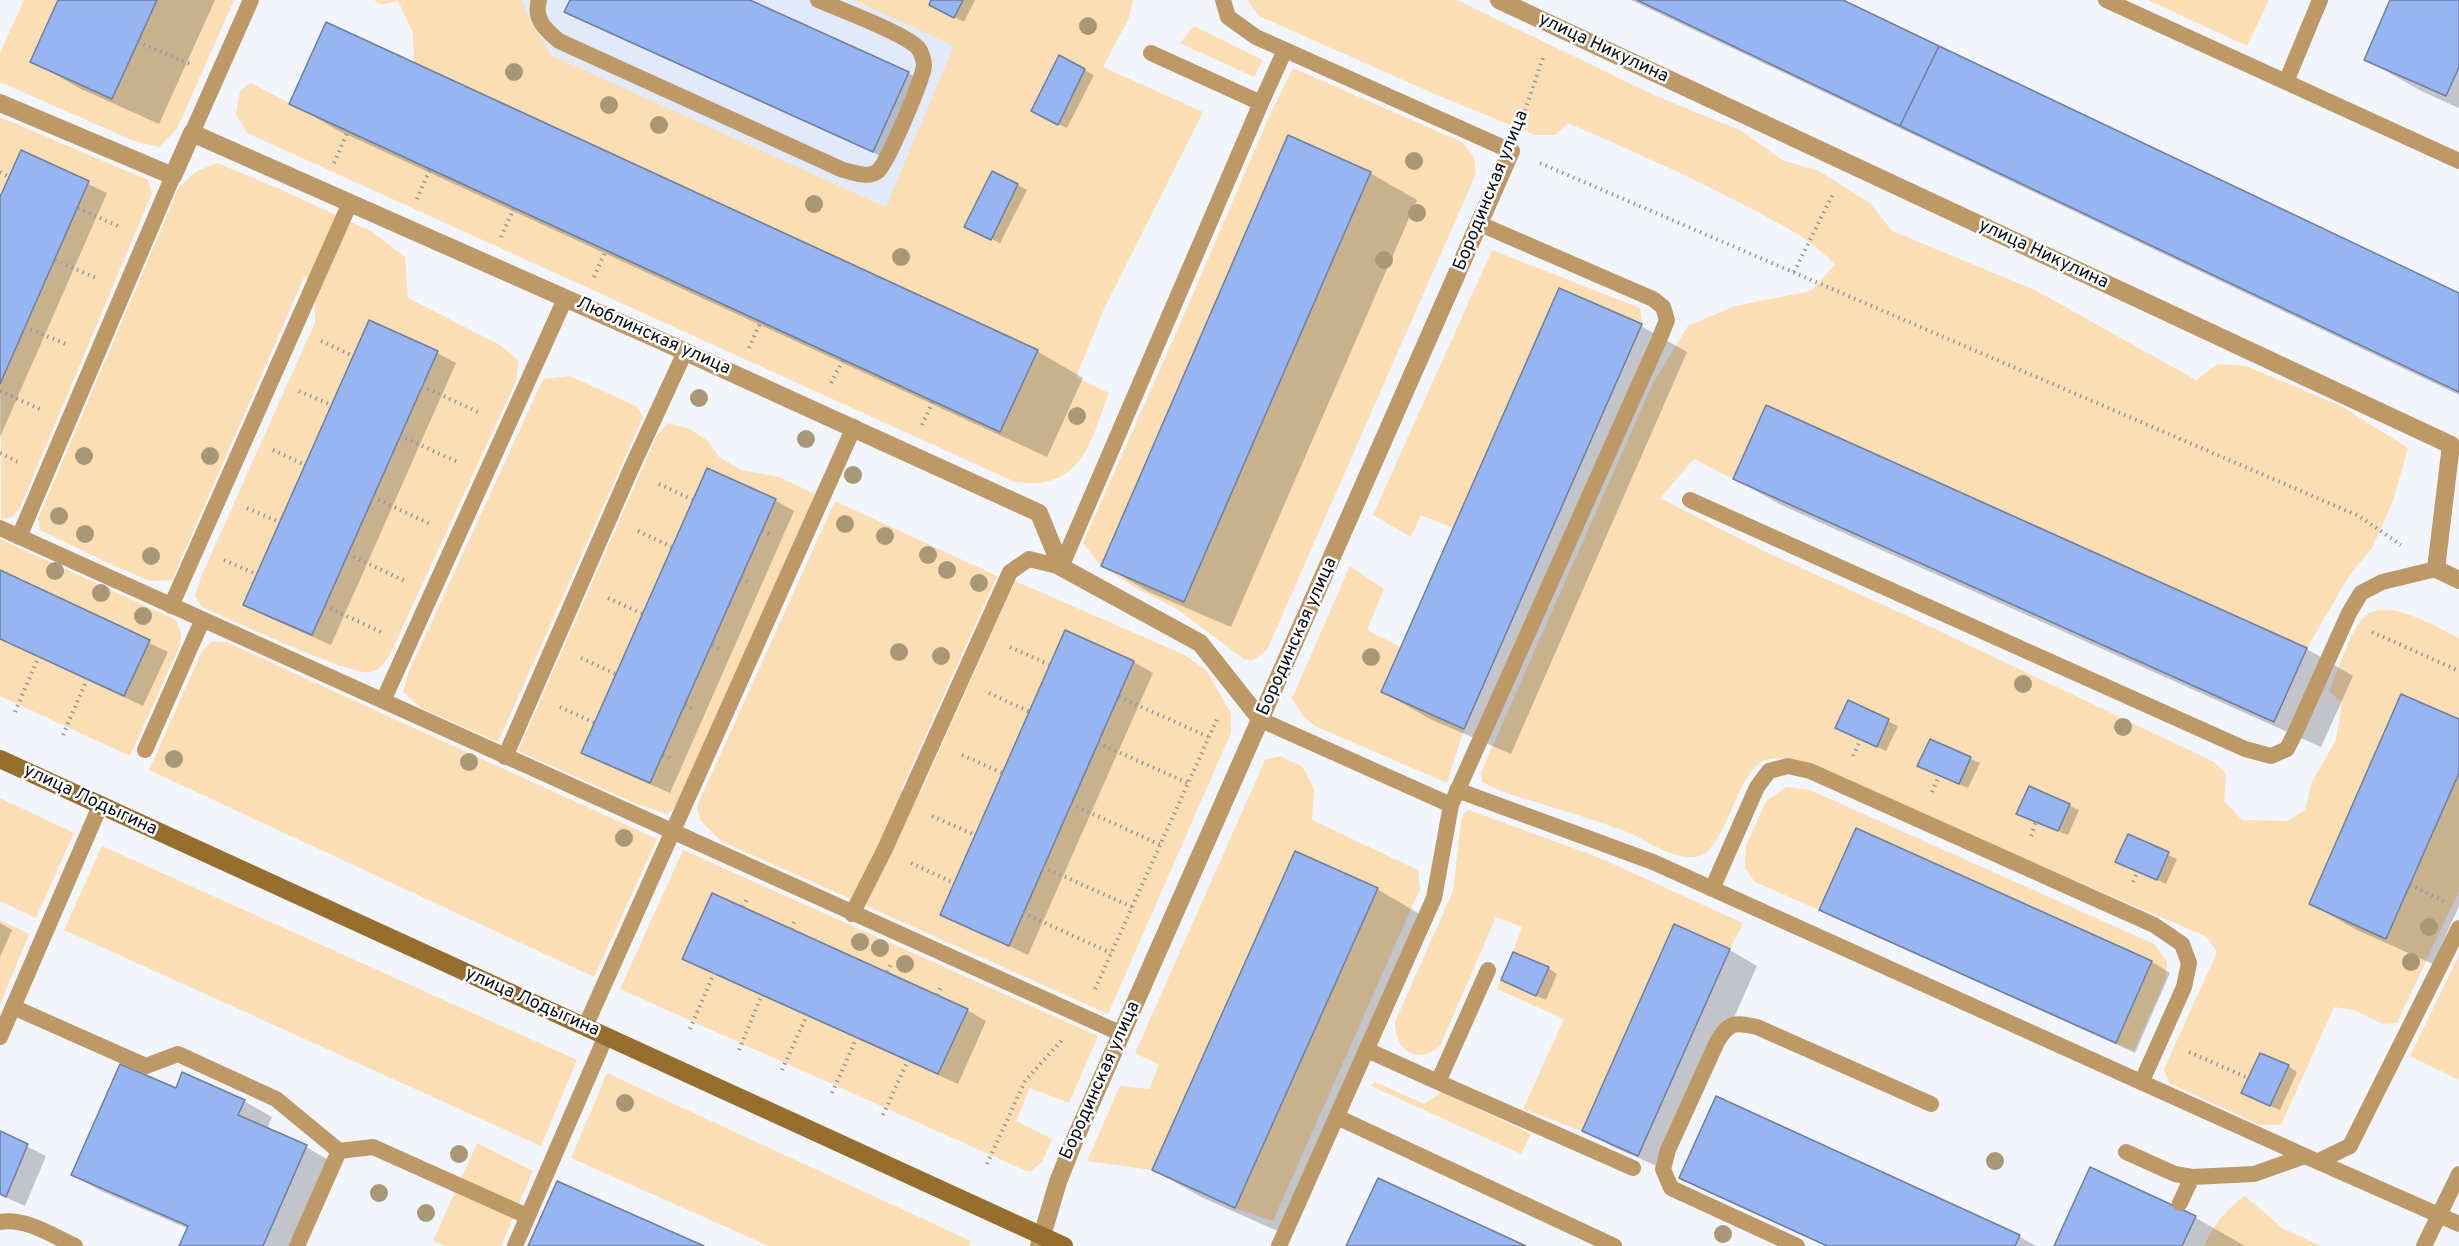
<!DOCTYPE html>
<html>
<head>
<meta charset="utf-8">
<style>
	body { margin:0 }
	canvas { display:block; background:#f2f5fc }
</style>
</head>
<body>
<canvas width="2459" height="1246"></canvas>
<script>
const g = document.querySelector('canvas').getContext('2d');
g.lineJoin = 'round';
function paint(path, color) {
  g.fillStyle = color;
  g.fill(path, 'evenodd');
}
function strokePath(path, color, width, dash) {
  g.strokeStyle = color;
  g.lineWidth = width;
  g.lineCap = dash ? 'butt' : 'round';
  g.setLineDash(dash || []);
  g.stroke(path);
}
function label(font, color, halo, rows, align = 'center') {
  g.font = font + ' Overpass,sans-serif';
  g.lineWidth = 5;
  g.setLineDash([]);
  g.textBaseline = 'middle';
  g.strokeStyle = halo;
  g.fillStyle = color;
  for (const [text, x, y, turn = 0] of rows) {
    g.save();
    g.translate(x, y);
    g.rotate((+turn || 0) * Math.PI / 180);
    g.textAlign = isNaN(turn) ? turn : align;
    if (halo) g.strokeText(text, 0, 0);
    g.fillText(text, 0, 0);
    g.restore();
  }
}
const built = new Path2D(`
	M429,0h655l-85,258z`);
const green = new Path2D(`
	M24,0h34l-28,62 127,-62h77l-57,129 -18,18 -25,-6 -134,-59v-29z
	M374,0h148l8,20 21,35 335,152 68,-161 -101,-46h280l-5,20 -25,47 100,45 -99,197 -28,68 33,16c-15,38 -23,85 -71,90 -7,1 -16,-1 -23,-1l-768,-349 -11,-19 4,-23 11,-8 38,20 37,-81 88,40 -1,-29 -15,-32 -17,4z
	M1247,0h210l197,95 88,36 40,29 37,11 51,32 22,28 143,59 161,90 22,-16 28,2 95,40 67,42 -15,53 -21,47 -23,28 -42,72 -541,-242 -33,73 -39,-20 -34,39 106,54 146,66 302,144 12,12 -2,27 18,19 45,1 18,-11 7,-28 24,-42 6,-37 -13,-12c7,-16 23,-64 36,-75 23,-19 71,11 94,22v81l-58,-25 -92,210 78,34 72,-165v118l-62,132 -14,1 -29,-14 -20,-3 -53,118h-21l-91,-42 -5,-14 53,-117 -10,-15 -415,-178c-10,-1 -22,-2 -31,3 -26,16 -36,92 -66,95 -24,2 -47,-16 -68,-25 -41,-16 -85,-27 -126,-41l-19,-9 -1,-10 172,-389 35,-57 47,-20 76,-15 24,-26c-23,-26 -53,-40 -83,-56 -60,-32 -122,-59 -184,-86l-12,12h-21l-98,-40 -178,-79z
	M2148,0h121l-22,46z
	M1194,26l69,34 -9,17 -74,-34z
	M1293,68l169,74 12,15 2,17 -209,476 -14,10 -9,-1 -67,-50 -41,-21 -35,-22 -18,-23 107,-242 77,-180zM1288,135l83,37 -187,429 -83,-35z
	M0,117l148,63 4,13 -133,317 -7,7 -11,2z
	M217,163l58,24 96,44 34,26 3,41 92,47 19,16 -3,20 -123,267c-5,9 -10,21 -21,24 -18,6 -144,-54 -170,-65l-7,-11 6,-19 114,-255v-25l-10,-22 -133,305 -22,1 -44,-19 -66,-32 -2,-11 141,-332 18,-16z
	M1492,250l148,58 2,16 -83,-36 -106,240 -32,-13 -10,22 -38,-22z
	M570,376l66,30 7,11 -145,325 -77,-34 -18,-16 6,-21 134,-292z
	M669,423l21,6 18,12 11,16 22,13 38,7 36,17 -138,312 -10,8 -30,-10 -119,-53 139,-316zM707,468l69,31 -126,284z
	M835,501l162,75 -96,214 20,2 94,-211 170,74 22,16 24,42v20l-123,281 -387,-173 -21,-21 -3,-14zM1066,630l68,31 -125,284 -69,-30z
	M0,539l176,81 5,13 -1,12 -50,111 -130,-60v-57l124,57 26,-56 -150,-70z
	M1350,566l34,23 -17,41 34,17 -19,45 82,37 -17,54 -132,-57 -13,-11 -10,-17z
	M212,641l14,1 431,197 -63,138 -445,-207 53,-119z
	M1280,756l23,11 11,22 -2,31 106,50 2,19 -147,332 -38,-13 60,-356 -143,318 -65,-9 33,-75 29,3 10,-24 -24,-12 130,-293z
	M1786,787l24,3 344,154 13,17 -1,17 -32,73 -18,-8 36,-83 -295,-132 -38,82 -64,-28 -10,-14 1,-23 20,-44z
	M0,798l74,35 -38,85 -36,-17z
	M1469,810l131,48 143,65 -13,26 -56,-24 -92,206 -59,-22 41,-90 -67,-30 4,-9 35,16 13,-29 -36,-15 9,-25 -26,-10 -56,129c-24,20 -45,4 -45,-24l58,-131 8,-69 3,-9z
	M102,846l475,214 -36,86 -477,-216z
	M683,850l415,186 -29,67 -39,-15 -14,33 36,18 -10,23 -11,9 -7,-1 -404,-181zM712,893l256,116 -30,65 -256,-115z
	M0,920l29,14 -29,71z
	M2459,955v125l-49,-24z
	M607,1073l364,168 -2,5h-200l-198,-88z
	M1375,1082l49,22 18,-12 89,42 -10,20 -150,-68z
	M477,1143l56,28 -32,75h-56l-12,-5z
	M2245,1196l37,32 39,18h-117c10,-22 21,-36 41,-50z`);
const shadow = new Path2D(`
	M59,0h156l-56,124 -80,-36 -47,-27z
	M571,0h175l162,73 19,11 -35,77 -307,-139 -19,-11z
	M933,0h42l-11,22 -24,-12z
	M1631,0h211l617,294v101z
	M2392,0h67v108l-38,-17 -56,-32z
	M1084,70l10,5 -27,53 -25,-12z
	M291,103l746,248 46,27 -36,79 -710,-327z
	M21,152l86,41 -107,244v-236z
	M1370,173l47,27 -186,427 -82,-35 -46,-27z
	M1018,185l9,5 -27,53 -25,-12z
	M1641,326l46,26 -176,402 -81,-35 -47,-27z
	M437,353l19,10 -125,282 -68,-30 -18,-10z
	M1767,407l540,242 46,27 -32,71 -540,-242 -46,-26z
	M775,500l19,11 -124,282 -68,-30 -19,-11z
	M0,572l168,80 -25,54 -143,-67z
	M1066,632l68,30 19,11 -125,282 -86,-41z
	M1849,702l49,24 -12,25 -40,-18z
	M2459,721v185l-26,58 -76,-34 -46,-26z
	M1930,741l50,22 -12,25 -40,-17z
	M2030,788l49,22 -11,25 -41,-17z
	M1857,830l295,132 18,11 -35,80 -295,-133 -19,-10z
	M2128,836l49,23 -11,25 -49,-23z
	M1377,889l46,27 -141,317 -81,-36 -47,-27z
	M0,923l12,7 -12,27z
	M1675,926l55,24 27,16 -91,204 -55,-24 -27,-16z
	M684,958l283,52 19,11 -28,63 -255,-115z
	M1548,968l9,6 -11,26 -34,-15z
	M2288,1066l9,6 -17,38 -28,-12z
	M176,1090l68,11 28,16 -5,12 39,18 28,16 -37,83h-116l8,-17 -88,-38 -28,-16z
	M1717,1098l303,139 16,9h-210l-127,-58 -19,-11z
	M0,1133l46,23 -21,50 -25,-11z
	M2091,1169l105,49 49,28h-190z`);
const building = new Path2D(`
	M58,0h99l-45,99 -82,-37z
	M570,0h180l159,72 -36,80 -309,-140z
	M931,0h32l-9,18 -25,-13z
	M1637,0h206l96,46 -39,80z
	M2390,0h69v67l-13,29 -82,-36z
	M326,22l712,328 -38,82 -711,-328z
	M1939,46l520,247v99l-559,-266z
	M1059,55l26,14 -27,56 -27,-14z
	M1288,135l83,37 -187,430 -83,-36z
	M21,150l68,31 -89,203v-187z
	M992,171l26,13 -27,56 -27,-13z
	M1559,288l83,36 -178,405 -83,-37z
	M369,320l69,31 -126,284 -69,-30z
	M1766,405l541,243 -33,74 -541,-243z
	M707,468l69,31 -126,284 -69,-30z
	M0,570l150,70 -26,56 -124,-57z
	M1065,630l69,31 -125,285 -69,-31z
	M2401,694l58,25v54l-73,166 -77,-35z
	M1848,700l41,19 -12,28 -42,-19z
	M1930,739l41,18 -12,27 -42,-18z
	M2029,786l41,18 -12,27 -42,-17z
	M1856,828l296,133 -36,82 -297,-133z
	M2128,834l41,18 -12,28 -42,-18z
	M1295,851l83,37 -143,320 -83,-38z
	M712,893l256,116 -30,65 -256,-115z
	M1674,924l56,25 -92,207 -56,-25z
	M1513,952l36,15 -13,29 -35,-16z
	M2260,1053l29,12 -19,41 -29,-13z
	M120,1064l56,24 6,-16 63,28 -7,15 69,30 -44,101h-84l9,-20 -117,-51z
	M1716,1096l304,139 -5,11h-188l-148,-68z
	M0,1131l28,13 -22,53 -6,-3z
	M2090,1167l106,49 -14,30h-128z
	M1378,1178l148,68h-180z
	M557,1181l147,65h-176z`);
const path = new Path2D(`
	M138,42l52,22
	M1521,122l23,-67
	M334,163l14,-32
	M1540,163l819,353 42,29
	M0,172l9,5
	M417,199l13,-30
	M78,208l40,18
	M501,237l13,-29
	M55,260l41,18
	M1794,272l40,-80
	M594,277l12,-27
	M25,327l43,18
	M321,341l32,15
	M749,348l12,-27
	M831,383l12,-23
	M422,386l58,27
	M0,391l40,18
	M299,391l32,14
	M922,425l11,-24
	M400,436l58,26
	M273,450l32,15
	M0,453l18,9
	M659,484l34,16
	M373,497l57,27
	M247,508l32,14
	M638,531l34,16
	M762,531l11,5
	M348,554l57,27
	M224,560l32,14
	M741,578l11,5
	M608,598l35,16
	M325,606l56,26
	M2372,632l87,39
	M712,645l10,5
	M1010,647l40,18
	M581,658l35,16
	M989,693l41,19
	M1119,697l90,40
	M685,705l10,5
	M560,707l35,16
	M15,712l24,-56
	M63,735l24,-56
	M1098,743l90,40
	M663,755l10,4
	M962,755l40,18
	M1853,756l8,-17
	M2457,777l2,1
	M1932,792l7,-16
	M1071,804l90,41
	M932,816l43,19
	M2031,836l5,-14
	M911,863l43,20
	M1043,867l89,40
	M2133,882l5,-11
	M2410,885l34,16
	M743,907l5,-10
	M1023,913l88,40
	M791,929l5,-11
	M887,972l5,-10
	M1095,989l123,-272
	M937,995l5,-10
	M690,1029l24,-56
	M739,1050l23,-56
	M2189,1052l59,26
	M782,1070l25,-55
	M832,1093l25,-56
	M883,1115l25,-55
	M987,1164l38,-83 37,-41`);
const lane = new Path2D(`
	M539,0c-6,19 7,30 20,41l284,129c11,2 25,9 35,1 9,-7 46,-94 46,-106 0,-4 -3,-14 -6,-17 -12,-14 -79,-39 -100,-48
	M1223,0l5,17 28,20 255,114
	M2106,0l180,82
	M2320,0l-34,82 173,79
	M1261,103l24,-53
	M192,133l59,-133
	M1690,500l555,249 26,7 16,-7 8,-16 54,-120 12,-20 21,-11 54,-13
	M0,528l1122,506
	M19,537l154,-361
	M171,606l179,-403
	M383,701l182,-402
	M1261,720l190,85 208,-465 8,-20 -4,-13 -10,-8 -173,-75
	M145,750l57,-129
	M505,757l125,-286 55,-119
	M1457,790l196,72 652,294
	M1712,889l45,-102 12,-16 19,-5 22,5 344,154 28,19 7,19 -5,24 -42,94
	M852,914l32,-63 126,-279 19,-13 32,8 200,-464 -110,-50
	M13,1007l133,59 32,-12 98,45 63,52 -42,95
	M585,1027l269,-600
	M0,1037l100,-231
	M1367,1050l71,32 50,-112
	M1438,1082l195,86
	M1337,1117l277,129
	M339,1151l34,-4 154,69
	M2126,1152l49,22 17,3 62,-3 51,-18 154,68
	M2319,1161l31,-15 109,-218
	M2180,1203l12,-26
	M0,1222c25,-5 53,14 75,24
	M515,1246l91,-210
	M1279,1246l155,-348 17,-93
	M1797,1246l-126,-58 -8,-19 5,-19 49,-108c12,-20 17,-20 40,-15l174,77
	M2424,1246l35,-72`);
const street = new Path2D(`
	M1499,0l952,445 -15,124 23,11
	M0,103l173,73 19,-43 463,205 384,175 22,54 139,76 61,77
	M1039,1246l19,-64 17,-43 436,-988`);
const secondary = new Path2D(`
	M0,759l1064,487`);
const trees = [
	[1088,26],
	[514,72],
	[609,105],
	[659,125],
	[1414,161],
	[814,204],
	[1417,213],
	[901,257],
	[1384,260],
	[699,398],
	[1077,416],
	[806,439],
	[84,456],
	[210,456],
	[853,475],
	[59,516],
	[845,524],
	[85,534],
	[885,536],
	[928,555],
	[151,556],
	[947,570],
	[55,571],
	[979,583],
	[101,593],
	[143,616],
	[899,652],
	[941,656],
	[1371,657],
	[2023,684],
	[2123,727],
	[174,759],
	[469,762],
	[624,838],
	[2429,927],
	[860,942],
	[880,948],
	[2411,962],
	[905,964],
	[625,1103],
	[459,1154],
	[1995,1161],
	[379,1193],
	[426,1213],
	[1723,1234]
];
const streetNames = [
	["улица Никулина",1603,49,25],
	["Бородинская улица",1492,191,-68],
	["улица Никулина",2043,255,25],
	["Люблинская улица",653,337,24],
	["Бородинская улица",1298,637,-66],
	["улица Лодыгина",90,801,25],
	["улица Лодыгина",532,1003,24],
	["Бородинская улица",1101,1081,-66]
];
paint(built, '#e2eaf9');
paint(green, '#fbdeb3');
paint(shadow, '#0003');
paint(building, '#96b5f2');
strokePath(building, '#6f7e9b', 1.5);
strokePath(path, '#9498a0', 4, [1.5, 4.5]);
strokePath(lane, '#bc9966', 16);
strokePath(street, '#bc9966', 18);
strokePath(secondary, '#966e2d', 18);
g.fillStyle = '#a99877';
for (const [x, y] of trees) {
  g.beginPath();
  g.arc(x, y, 9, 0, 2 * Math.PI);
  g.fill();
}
label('18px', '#080d17', '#fff', streetNames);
</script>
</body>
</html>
